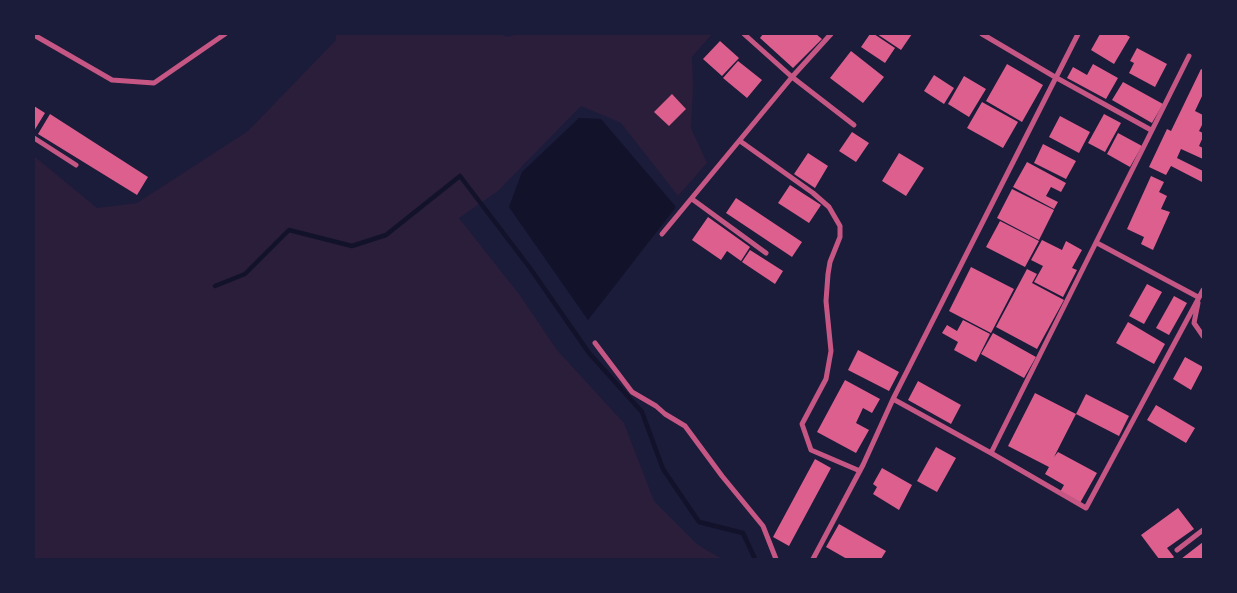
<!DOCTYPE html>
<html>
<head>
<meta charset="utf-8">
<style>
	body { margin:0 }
	#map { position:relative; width:1237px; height:593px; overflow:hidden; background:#1b1b3a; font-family:"Source Sans 3",sans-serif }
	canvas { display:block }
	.frame { position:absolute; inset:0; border:35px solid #1b1b3a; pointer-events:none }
</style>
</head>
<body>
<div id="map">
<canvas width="1237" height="593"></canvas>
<div class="frame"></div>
</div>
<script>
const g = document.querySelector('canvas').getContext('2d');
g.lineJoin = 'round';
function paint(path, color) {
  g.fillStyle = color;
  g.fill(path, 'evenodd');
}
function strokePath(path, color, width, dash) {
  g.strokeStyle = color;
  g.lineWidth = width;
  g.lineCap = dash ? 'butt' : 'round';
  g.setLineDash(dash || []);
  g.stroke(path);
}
const green = new Path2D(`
	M336,34h167l4,3 11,-3h194l-20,23 1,30 -2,41 16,35 -29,33 -57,-73 -40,-17 -83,85 -39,27 60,76 38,56 67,73 30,78 44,44 24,14h-688v-403l63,52 40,-5 111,-72 88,-91z`);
const water = new Path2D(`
	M579,118l22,1 75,88 -88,113 -79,-113 13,-35z`);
const stream = new Path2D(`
	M215,286l30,-12 44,-44 63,16 34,-11 74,-59 70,92 59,85 53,59 21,57 36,53 44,11 12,26`);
const building = new Path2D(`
	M763,34h53l6,5 -29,29 -33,-30z
	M870,34h4l21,14 -10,15 -24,-16z
	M877,34h35l-11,16z
	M1100,34h25l5,3 -16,27 -23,-14z
	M720,41l19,17 -17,18 -19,-17z
	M1137,48l30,16 -12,23 -26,-14 5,-10 -4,-2z
	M851,51l33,26 -21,26 -33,-25z
	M738,61l24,19 -15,18 -24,-20z
	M1007,64l36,21 -21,37 -36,-21z
	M1093,64l25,14 -12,21 -39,-21 6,-11 14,8z
	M1201,69l2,1v24l-8,17 8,4v8l-4,8 4,2v4l-4,9 4,2v11l-22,-10 -4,9 26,13 -1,11 -31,-16 -5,9 -17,-8 18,-38 4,2z
	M934,75l20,13 -10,16 -20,-13z
	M964,76l22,13 -17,28 -21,-13z
	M1123,82l40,22 -11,19 -40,-23z
	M672,94l14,15 -17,17 -15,-14z
	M982,102l36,20 -15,26 -36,-20z
	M34,106l11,7 -11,18z
	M50,114l98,63 -11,18 -99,-61z
	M1104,114l17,9 -16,29 -17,-9z
	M1060,116l30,16 -11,21 -30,-16z
	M852,132l17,11 -13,19 -17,-11z
	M1118,133l24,13 -12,21 -23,-13z
	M1043,144l33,17 -10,18 -32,-16z
	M808,153l20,13 -13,22 -21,-14z
	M899,153l25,15 -18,28 -24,-15z
	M1027,162l39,21 -5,9 -10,-5 -5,9 12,6 -4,7 -41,-22z
	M1151,176l13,6 -5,10 8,4 -6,13 9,3 -17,38 -12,-6 3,-7 -17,-8z
	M790,185l31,20 -12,18 -31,-20z
	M1012,189l42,21 -15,30 -42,-22z
	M736,198l66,44 -10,15 -66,-44z
	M708,217l42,30 -9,14 -14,-10 -6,9 -29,-20z
	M1000,221l39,20 -14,26 -39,-20z
	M1042,240l20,10 4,-9 16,9 -10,18 5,2 -14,27 -29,-15 9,-16 -12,-6z
	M750,250l33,21 -8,13 -33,-22z
	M971,267l43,22 -23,44 -42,-22z
	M1027,269l10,5 -5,9 32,17 -27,49 -41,-22z
	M1147,284l15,8 -18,32 -15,-8z
	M1174,296l13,7 -18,32 -13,-7z
	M963,320l27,14 -14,28 -22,-12 4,-8 -16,-9 5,-8 10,6z
	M1128,322l37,22 -11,20 -38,-21z
	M993,333l43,24 -12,21 -43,-24z
	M858,350l41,22 -10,19 -41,-21z
	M1185,357l18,10 -12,23 -18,-11z
	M845,380l35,19 -8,14 -9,-5 -7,15 13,7 -13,23 -39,-21z
	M918,381l43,24 -10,19 -43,-24z
	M1035,393l41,21 -22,43 4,-5 39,21 -17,30 -20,-11 4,-7 -19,-11 4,-7 -41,-21z
	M1086,394l43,22 -10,20 -43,-22z
	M1156,405l39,23 -9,15 -39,-23z
	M936,447l20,11 -19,34 -20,-11z
	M815,459l16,9 -42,78 -16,-9z
	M882,468l30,17 -13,25 -26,-16 4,-7 -4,-3z
	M1178,508l16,21 -27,19 7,9 -2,2h-13l-18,-24z
	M839,524l47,27 -5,8h-34l-21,-12z
	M1203,542v17h-22z`);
const minor = new Path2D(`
	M744,34l48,43 62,48
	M982,34l73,43 96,53
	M34,35l78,45 42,3 71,-49
	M34,138l42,27
	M740,141l73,52 16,14 11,19v11l-10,25 -2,12 -2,27 5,50 -5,28 -24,45 9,26 49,21
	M692,199l74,54
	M662,234l130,-157 39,-43
	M1097,243l101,54
	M1198,303l-4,20 9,13
	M595,343l37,49 24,14 9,8 20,12 37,50 41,50 13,33
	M893,399l98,54 95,55 117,-218
	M991,453l198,-397
	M1177,550l26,-20
	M813,559l50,-94 30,-66 185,-365`);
paint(green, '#2a1e3b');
paint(water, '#12122b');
strokePath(stream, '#12122b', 4.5);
paint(building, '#dd5f8e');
strokePath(minor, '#c65784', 5);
</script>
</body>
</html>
